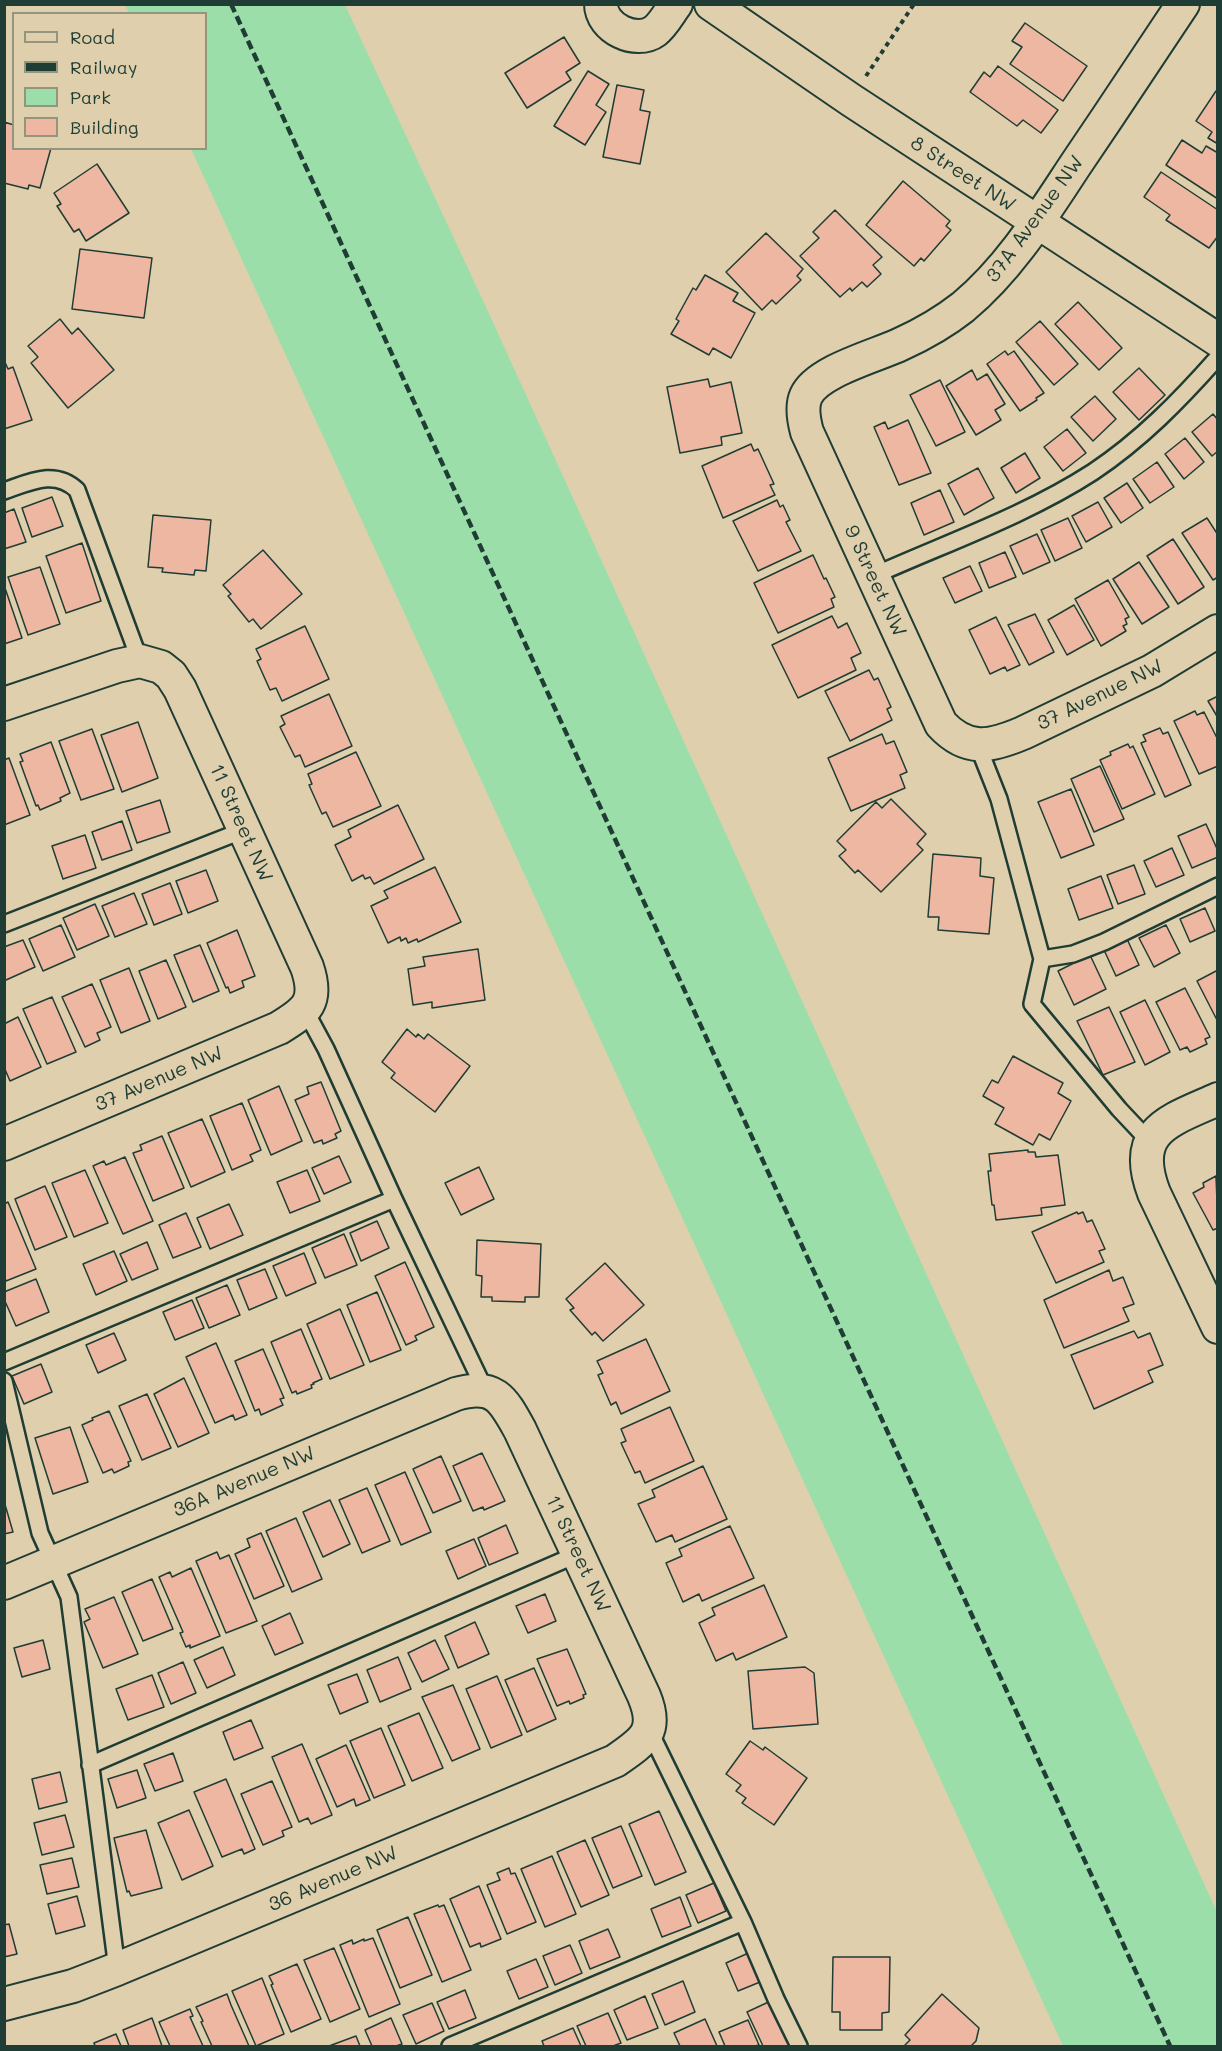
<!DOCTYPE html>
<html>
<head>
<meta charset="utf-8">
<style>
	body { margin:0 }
	#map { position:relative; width:1222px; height:2051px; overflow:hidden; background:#e0cfac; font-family:Mali,sans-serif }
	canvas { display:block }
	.frame { position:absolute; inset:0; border:6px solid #1f3d34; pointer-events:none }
	.legend { position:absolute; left:12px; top:12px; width:195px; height:138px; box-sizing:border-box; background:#e0cfac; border:2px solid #93957c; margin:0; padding:8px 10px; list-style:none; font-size:18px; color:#1f3d34 }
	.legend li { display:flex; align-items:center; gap:12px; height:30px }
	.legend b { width:30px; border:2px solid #93957c }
</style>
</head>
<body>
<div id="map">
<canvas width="1222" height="2051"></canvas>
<div class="frame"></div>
<ul class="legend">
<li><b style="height:8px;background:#e0cfac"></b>Road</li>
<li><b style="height:8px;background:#1f3d34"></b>Railway</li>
<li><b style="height:16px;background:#9cdea9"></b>Park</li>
<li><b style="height:16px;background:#edb7a1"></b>Building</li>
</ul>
</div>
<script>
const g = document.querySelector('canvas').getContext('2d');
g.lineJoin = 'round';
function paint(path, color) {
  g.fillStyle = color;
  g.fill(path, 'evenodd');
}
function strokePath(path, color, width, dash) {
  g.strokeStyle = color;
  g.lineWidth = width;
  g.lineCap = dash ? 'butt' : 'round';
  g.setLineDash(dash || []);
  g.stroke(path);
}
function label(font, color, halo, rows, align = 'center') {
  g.font = font + ' Mali,sans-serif';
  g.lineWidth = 6;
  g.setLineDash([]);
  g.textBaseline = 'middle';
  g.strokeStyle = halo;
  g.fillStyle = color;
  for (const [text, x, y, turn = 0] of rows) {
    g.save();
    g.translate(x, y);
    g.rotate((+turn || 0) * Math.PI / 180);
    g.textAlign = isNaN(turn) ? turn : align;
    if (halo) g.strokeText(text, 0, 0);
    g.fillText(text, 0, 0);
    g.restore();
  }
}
const green = new Path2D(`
	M125,5h220l141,302 731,1605v134h-154l-872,-1897 15,-1v-134l-77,-1z`);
const building = new Path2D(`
	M1025,23l62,43 -24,35 -53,-37 12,-17 -10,-6z
	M564,37l16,26 -14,9 5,8 -44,28 -22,-35z
	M998,66l60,44 -17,23 -18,-13 -6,6 -47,-34 14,-20 6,5z
	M588,71l21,13 -13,21 10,7 -21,33 -31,-19z
	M617,85l27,5 -4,20 10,2 -10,52 -37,-7z
	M1216,91l2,1v52l-10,-6 4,-6 -16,-11z
	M4,122l10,3v23h37l-11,40 -11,-3 -1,4 -24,-6z
	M1182,140l20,13 4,-7 12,7v46l-52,-34z
	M97,164l32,49 -43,28 -7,-12 -5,3 -17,-26 4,-2 -7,-11z
	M1161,172l57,38v26l-9,12 -43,-28 4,-5 -26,-18z
	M903,181l47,40 -4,5 5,4 -27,31 -3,-3 -7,8 -48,-41z
	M835,210l47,47 -9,8 8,9 -14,13 -5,-5 -10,9 -2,-3 -10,9 -40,-41 19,-18 -6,-6z
	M766,233l37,36 -6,7 4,4 -25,24 -4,-4 -10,10 -36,-38z
	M80,249l72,9 -8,60 -72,-9z
	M705,275l33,18 -5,8 22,12 -24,45 -18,-10 -4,7 -38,-21 8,-13 -3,-2 17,-31 3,2z
	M1078,302l44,46 -23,22 -44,-46z
	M60,319l12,15 6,-6 36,42 -46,38 -37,-45 7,-6 -10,-11z
	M1040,321l38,43 -24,21 -38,-43z
	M1005,351l3,4 6,-4 30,42 -8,5 1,2 -17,11 -33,-47z
	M4,360l4,9 5,-2 19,53 -28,9z
	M1139,368l26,27 -26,25 -26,-28z
	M972,370l5,10 10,-6 18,30 -10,6 6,10 -25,15 -30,-49z
	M708,379l2,8 21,-5 11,51 -21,4 1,8 -42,8 -13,-66z
	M940,380l25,52 -29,14 -26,-51z
	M1095,396l21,23 -23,22 -22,-24z
	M1213,414l5,6v31l-6,5 -20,-24z
	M908,420l23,53 -32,12 -25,-58 11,-5 3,7z
	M1067,429l19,24 -23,18 -19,-24z
	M1185,438l19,24 -20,17 -19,-25z
	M751,444l3,7 4,-2 16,35 -4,1 5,10 -52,23 -21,-52z
	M1025,453l15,25 -24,15 -15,-25z
	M1157,462l17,25 -24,16 -17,-24z
	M978,468l16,30 -30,17 -16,-31z
	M1127,483l16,25 -22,15 -17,-25z
	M940,490l14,32 -30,13 -13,-32z
	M52,497l11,29 -31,11 -10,-29z
	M777,500l3,7 3,-2 7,15 -4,2 15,29 -43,20 -25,-50z
	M1098,502l14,25 -26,15 -14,-26z
	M14,509l12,33 -22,7v-36z
	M153,515l58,5 -5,51 -11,-1 -1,5 -32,-3 1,-4 -15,-1z
	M1068,518l14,30 -27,13 -14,-31z
	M1207,518l11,17v42l-5,3 -31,-47z
	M1037,534l13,28 -27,12 -13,-28z
	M1173,539l31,48 -26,17 -31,-48z
	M82,543l19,58 -35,12 -20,-57z
	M263,550l39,44 -41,35 -8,-10 -4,3 -21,-26 3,-2 -8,-9z
	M1005,552l11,25 -27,11 -10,-25z
	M813,555l11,24 2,-1 9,19 -4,2 3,8 -56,26 -24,-50z
	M1139,562l30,45 -27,17 -29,-45z
	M970,566l12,25 -27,12 -12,-25z
	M40,567l20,57 -32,11 -20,-58z
	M1108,580l21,37 -4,2 2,5 -4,2 3,5 -25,15 -26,-47z
	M4,585l18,53 -18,6z
	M1074,605l20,35 -27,15 -19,-35z
	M1035,614l19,38 -25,13 -21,-40z
	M832,616l6,12 9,-5 14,30 -10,5 5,12 -58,28 -26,-53z
	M996,617l24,48 -13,6 -2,-4 -15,7 -21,-44z
	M305,626l24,53 -47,22 -6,-13 -6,2 -13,-29 4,-2 -5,-10z
	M869,670l5,10 4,-2 13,29 -4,2 5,11 -42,21 -25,-50z
	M329,694l23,52 -47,21 -5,-12 -5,2 -15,-30 5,-3 -4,-8z
	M1218,696v22l-10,-17z
	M1195,711l2,4 7,-3 14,28v26l-19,8 -25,-53z
	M138,722l20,56 -36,14 -21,-57z
	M1160,728l3,6 5,-2 23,53 -26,12 -24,-54 5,-2 -3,-6z
	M92,729l22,60 -33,11 -22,-59z
	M882,734l4,10 8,-3 13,31 -7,3 5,13 -54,23 -23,-53z
	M51,742l19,51 -10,5 1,3 -21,9 -2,-5 -2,1 -16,-44 3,-1 -3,-7z
	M1128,744l2,4 3,-2 22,48 -33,15 -22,-49 11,-5 -1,-3z
	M356,752l25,54 -48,21 -7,-15 -4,2 -13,-29 3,-1 -4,-10z
	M9,758l21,57 -26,10v-65z
	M1100,766l24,53 -30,13 -23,-53z
	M1071,789l23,56 -33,13 -23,-56z
	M891,799l35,35 -9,10 6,6 -42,42 -23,-22 -3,3 -16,-17 7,-6 -9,-9 39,-39 6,6z
	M160,800l10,32 -33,11 -11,-32z
	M398,805l26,54 -50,25 -4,-7 -5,2 -2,-4 -11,6 -17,-36 16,-8 -3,-7z
	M122,821l10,29 -30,10 -10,-28z
	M1206,824l12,27v6l-26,11 -14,-32z
	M85,835l11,33 -33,11 -11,-33z
	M1172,848l12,27 -28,12 -12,-26z
	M933,854l48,4 -1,18 14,2 -5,56 -51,-4 1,-13h-11z
	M1134,865l11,29 -27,10 -11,-29z
	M435,867l26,55 -43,20 -1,-3 -9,4 -2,-5 -5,3 -1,-4 -12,6 -17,-37 17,-8 -4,-7z
	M206,870l12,31 -30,12 -12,-32z
	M1101,876l12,32 -34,12 -11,-31z
	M170,883l12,31 -28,11 -12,-31z
	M134,893l13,31 -32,13 -13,-31z
	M95,904l14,32 -32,14 -14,-32z
	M1205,908l10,23 -25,11 -10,-23z
	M61,925l14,32 -32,14 -14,-32z
	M1166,925l14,28 -26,14 -15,-29z
	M237,930l18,46 -13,5 2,6 -14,6 -2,-6 -2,1 -19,-45z
	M1127,939l12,26 -23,11 -12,-26z
	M23,940l12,27 -29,13 -2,-4v-29z
	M200,945l19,46 -26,11 -19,-47z
	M478,949l7,51 -53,8v-6l-19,3 -5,-36 17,-3 -2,-9z
	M1090,955l16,34 -32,16 -16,-34z
	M166,960l20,47 -28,12 -19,-48z
	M129,968l21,53 -29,12 -21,-53z
	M1218,970v52l-21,-41z
	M92,984l19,43 -14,6 3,7 -15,7 -23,-50z
	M1185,988l25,49 -5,2 2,5 -17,8 -3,-5 -7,3 -24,-48z
	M52,997l24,55 -29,12 -24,-55z
	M1145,1000l25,52 -25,13 -25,-53z
	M1109,1007l26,55 -32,13 -26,-54z
	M18,1017l23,50 -31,14 -6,-14v-43z
	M407,1029l9,8 2,-3 6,5 4,-5 42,32 -35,46 -44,-34 4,-5 -13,-11z
	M1013,1056l50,27 -5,10 13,8 -21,39 -11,-6 -6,11 -38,-21 9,-16 -21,-12 9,-16 6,3z
	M321,1082l20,49 -6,3 2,4 -14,6 -1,-4 -8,3 -19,-43 14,-6 -2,-7z
	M279,1086l23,55 -31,14 -23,-55z
	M242,1103l19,47 -11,5 3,6 -21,9 -22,-54z
	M202,1119l23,53 -34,15 -23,-54z
	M162,1136l22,52 -31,13 -20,-48 9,-3 -2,-5z
	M1028,1150v2h7l1,5 22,-2 7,50 -24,3 1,7 -46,5 -2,-15h-2l-4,-34h3l-2,-17z
	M339,1156l12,26 -27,12 -12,-26z
	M125,1157l28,64 -30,13 -30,-68 11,-5 2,4z
	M479,1167l15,32 -33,16 -16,-32z
	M85,1170l23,53 -34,14 -22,-54z
	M307,1170l13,31 -30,12 -13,-31z
	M1216,1176l2,52 -5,2 -20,-37 11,-6 -1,-4z
	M45,1186l22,51 -32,13 -20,-51z
	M8,1202l28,67 -30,12 -2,-5v-72z
	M229,1204l14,31 -33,14 -13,-31z
	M1077,1212l1,2 5,-2 4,10 5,-2 13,29 -6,2 5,11 -48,21 -24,-51z
	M186,1213l15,34 -28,11 -14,-33z
	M377,1221l12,27 -28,13 -11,-28z
	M344,1234l13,31 -32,13 -13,-30z
	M477,1240l64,4 -2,53h-14v5l-33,-1v-4h-11l1,-21 -6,-1z
	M147,1242l11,27 -26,11 -12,-26z
	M114,1251l13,30 -31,14 -13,-31z
	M304,1253l12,30 -30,13 -13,-30z
	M405,1262l29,65 -19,9 2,4 -11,5 -31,-69z
	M605,1263l39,42 -41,36 -8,-9 -3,3 -22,-25 4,-2 -8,-9z
	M265,1269l12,29 -28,12 -12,-30z
	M1109,1270l4,11 10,-4 11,27 -11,4 6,13 -65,27 -20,-48z
	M36,1279l13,33 -33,14 -12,-27v-7z
	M227,1285l13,30 -31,13 -13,-30z
	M377,1292l24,58 -31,12 -23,-57z
	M192,1300l12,28 -29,12 -12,-28z
	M340,1309l24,56 -34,14 -23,-55z
	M301,1329l21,50 -9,4 1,1 -3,1 1,3 -15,6 -1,-3 -4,2 -21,-51z
	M1134,1331l4,7 12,-5 13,32 -15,6 5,11 -59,27 -23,-54z
	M114,1333l12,27 -28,13 -12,-28z
	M646,1339l24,52 -49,23 -5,-12 -5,3 -13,-30 5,-2 -6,-12z
	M216,1343l31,72 -12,5 -2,-5 -18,8 -29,-66z
	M263,1349l21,49 -4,1 3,6 -22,10 -2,-6 -4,2 -20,-50z
	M41,1364l11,28 -28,12 -12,-28z
	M184,1378l25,55 -31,14 -24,-53z
	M147,1394l24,54 -29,12 -23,-54z
	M670,1407l24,54 -49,22 -5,-12 -5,2 -14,-30 5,-2 -5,-12z
	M109,1411l22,50 -3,1 1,4 -15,7 -2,-4 -9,4 -21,-48 11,-5 -1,-2z
	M70,1427l18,55 -35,12 -18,-56z
	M482,1453l23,48 -21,9 -1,-3 -10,4 -20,-45z
	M441,1456l20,45 -28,12 -20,-44z
	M703,1466l24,53 -52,23 -3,-7 -16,7 -18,-38 17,-7 -3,-7z
	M405,1472l26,60 -30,13 -26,-60z
	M367,1488l23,53 -28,12 -23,-53z
	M330,1500l20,44 -27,13 -20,-45z
	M4,1501l9,31 -9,2z
	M296,1518l26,61 -30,13 -26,-61z
	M506,1525l12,28 -29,12 -11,-27z
	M730,1526l24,52 -52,23 -3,-7 -16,8 -17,-39 16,-7 -3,-7z
	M261,1533l23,53 -30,13 -19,-45 15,-7 -3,-8z
	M474,1539l12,27 -28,13 -12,-28z
	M217,1552l3,7 9,-4 28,66 -31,12 -30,-72z
	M191,1568l29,68 -30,12v-3l-4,2 -6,-14 3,-1 -24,-55 11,-5 2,5z
	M152,1579l21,50 -30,12 -21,-49z
	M764,1585l23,52 -51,23 -3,-7 -17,8 -17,-38 16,-8 -3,-7z
	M545,1594l11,27 -28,12 -12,-27z
	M114,1597l24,57 -35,14 -19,-46 6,-3 -5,-10z
	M290,1613l13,30 -28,12 -13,-29z
	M475,1622l14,32 -31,14 -13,-32z
	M43,1640l7,29 -28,8 -8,-29z
	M435,1640l14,29 -27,13 -14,-29z
	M223,1647l12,28 -28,13 -13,-28z
	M567,1649l19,45 -3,1 1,3 -14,6 -1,-3 -12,5 -20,-47z
	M398,1657l13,32 -31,13 -13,-32z
	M183,1662l13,31 -25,11 -13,-31z
	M805,1667l9,6 4,51 -65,5 -5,-58z
	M534,1668l22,51 -29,13 -22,-52z
	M357,1674l11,28 -28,12 -12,-29z
	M152,1675l12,32 -36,13 -12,-31z
	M497,1676l25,59 -31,13 -25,-59z
	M453,1685l27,64 -28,12 -30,-64z
	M419,1713l24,55 -31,13 -24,-55z
	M251,1720l12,28 -29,12 -11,-28z
	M381,1728l24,57 -31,13 -24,-57z
	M750,1741l13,9 2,-3 42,31 -33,47 -32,-22 4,-5 -10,-7 5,-6 -15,-11z
	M302,1744l30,71 -21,9 -3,-6 -9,4 -27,-65z
	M346,1745l24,55 -14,6 -2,-7 -17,8 -21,-48z
	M173,1753l10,28 -28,10 -11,-27z
	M137,1770l9,28 -29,10 -9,-29z
	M60,1772l7,30 -28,7 -7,-30z
	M226,1779l29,70 -11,5 -2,-5 -20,8 -28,-65z
	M272,1781l20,46 -10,4 2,5 -21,9 -22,-51z
	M189,1810l24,56 -31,14 -24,-57z
	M659,1811l27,61 -31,13 -26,-61z
	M65,1815l9,32 -32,8 -8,-32z
	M621,1826l21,50 -29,12 -21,-50z
	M146,1830l16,58 -31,8 -2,-5 -2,1 -13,-54z
	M585,1840l24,55 -28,12 -24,-55z
	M552,1856l24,58 -31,13 -24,-58z
	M72,1858l7,29 -32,7 -7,-29z
	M509,1868l2,6 4,-1 21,49 -29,12 -20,-49 13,-5 -3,-7z
	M714,1883l12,28 -28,12 -12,-28z
	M479,1886l22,53 -20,8 -1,-4 -10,4 -20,-48z
	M77,1896l8,30 -29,8 -8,-30z
	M680,1897l11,29 -29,11 -11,-28z
	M438,1905l1,2 5,-2 27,65 -29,12 -28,-68z
	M408,1917l24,58 -32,13 -23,-58z
	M9,1924l8,30 -13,3v-32z
	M608,1929l12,28 -30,12 -11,-28z
	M373,1938l27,66 -31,13 -29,-72 12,-5 1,4 11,-5v2z
	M570,1945l12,28 -27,12 -12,-29z
	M334,1948l26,61 -30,13 -26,-62z
	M753,1951l12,29 -27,11 -12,-28z
	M833,1957h57l-1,55 -7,1v17h-42v-18h-8z
	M536,1959l12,28 -29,12 -12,-28z
	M297,1964l24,55 -30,13 -20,-47 2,-1 -4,-8z
	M262,1978l22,56 -28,12 -24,-55z
	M683,1981l12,31 -30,13 -13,-31z
	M465,1990l11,28 -27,11 -12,-27z
	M227,1994l4,11 18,41h-37l-11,-24 2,-1 -7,-14z
	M942,1994l37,34 -3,13 -5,5h-67l6,-6 -5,-5z
	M645,1996l13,32 -31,12 -13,-30z
	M775,1999l24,47h-36l-16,-34z
	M432,2003l12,28 -28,13 -13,-29z
	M190,2009l3,7 -3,1 13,29h-33l-11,-24z
	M608,2013l13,30 -8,3h-27l-9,-20z
	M152,2018l10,28h-33l-6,-16z
	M391,2018l11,26 -6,2h-24l-7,-16z
	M705,2019l12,27h-37l-6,-13z
	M748,2020l11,25 -4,1h-30l-6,-14z
	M573,2028l8,18h-37l-2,-5z
	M116,2034l5,12h-26l-1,-3z
	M356,2036l4,10h-31z`);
const path = new Path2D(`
	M866,76l48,-72`);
const lane = new Path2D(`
	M4,491c26,-9 51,-22 73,-1l63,171
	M873,576c73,-33 152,-60 220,-104 48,-32 87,-72 125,-115
	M978,746l21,53 43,160 -10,45 87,105 31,33
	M4,924l240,-94
	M1042,959l31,-5 31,-12 114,-56
	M305,1010l21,39 68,150 91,191
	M4,1362l390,-163
	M4,1381l36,152 29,64 48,372
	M649,1730l94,192 33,77 23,47
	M90,1765l488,-211
	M450,2046l293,-124`);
const street = new Path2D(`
	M601,4c0,24 35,41 54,27 8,-6 15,-19 21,-27
	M711,4l140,96 367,240
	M1183,4c-36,54 -71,107 -107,160 -33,50 -66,104 -113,143 -19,15 -40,27 -62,37 -25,12 -84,27 -95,52 -5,11 -2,25 1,36l134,292c26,28 49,23 82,9l129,-62 66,-40
	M4,704l113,-38 23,-5 21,6 10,8 9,14 127,278c12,35 0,44 -28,61l-275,116
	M1218,1099c-49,22 -88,31 -64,94l64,134
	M4,1583l452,-189c39,-11 47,5 64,36l124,266c15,36 0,45 -29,65l-498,208 -44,17 -69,18`);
const rail = new Path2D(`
	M231,4l939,2042`);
const streetNames = [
	["8 Street NW",963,174,33],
	["37A Avenue NW",1035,219,-54],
	["9 Street NW",875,581,65],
	["37 Avenue NW",1100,695,-26],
	["11 Street NW",241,823,66],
	["37 Avenue NW",159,1079,-23],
	["36A Avenue NW",244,1482,-23],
	["11 Street NW",578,1554,65],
	["36 Avenue NW",333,1879,-23]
];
paint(green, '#9cdea9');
paint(building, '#edb7a1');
strokePath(building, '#1f3d34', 1.5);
strokePath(lane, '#1f3d34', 20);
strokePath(street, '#1f3d34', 36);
strokePath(path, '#1f3d34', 4, [4.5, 4.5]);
strokePath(lane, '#e0cfac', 15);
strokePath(street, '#e0cfac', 32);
strokePath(rail, '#1f3d34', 4.5, [9, 4.5]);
label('20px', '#1f3d34', '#e0cfac', streetNames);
</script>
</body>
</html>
